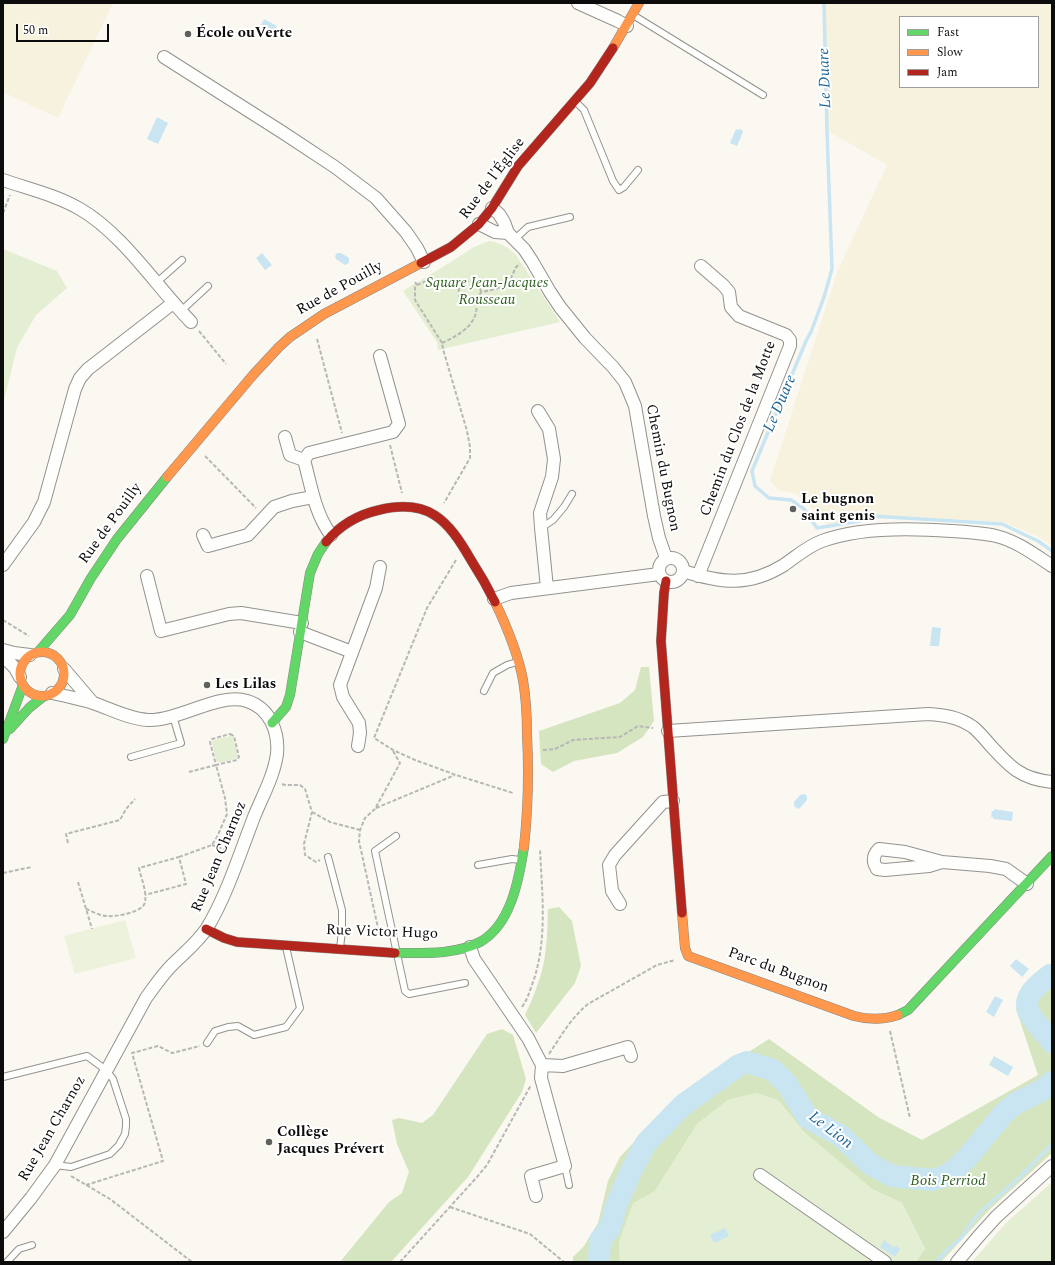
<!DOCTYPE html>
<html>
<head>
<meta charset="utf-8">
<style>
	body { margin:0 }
	#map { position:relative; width:1055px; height:1265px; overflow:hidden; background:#faf8f1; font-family:Spectral,serif }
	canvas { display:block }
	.frame { position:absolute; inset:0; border:4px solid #0c0c0c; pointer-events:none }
	.legend { position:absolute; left:899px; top:16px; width:140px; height:72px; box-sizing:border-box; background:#fff; border:1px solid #9e9e9e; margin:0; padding:5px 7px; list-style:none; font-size:12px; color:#0c0c0c }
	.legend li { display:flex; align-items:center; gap:8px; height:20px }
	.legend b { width:20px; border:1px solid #9e9e9e }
	.scale { position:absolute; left:16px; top:24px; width:93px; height:18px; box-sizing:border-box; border:2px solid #0c0c0c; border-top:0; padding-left:5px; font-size:12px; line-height:14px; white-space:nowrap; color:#0c0c0c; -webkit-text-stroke:3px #fff; paint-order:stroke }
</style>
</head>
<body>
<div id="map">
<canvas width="1055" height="1265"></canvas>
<div class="frame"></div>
<ul class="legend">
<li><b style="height:5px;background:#63d668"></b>Fast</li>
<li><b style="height:5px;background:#ff974d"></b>Slow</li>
<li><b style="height:5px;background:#b3261e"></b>Jam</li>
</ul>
<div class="scale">50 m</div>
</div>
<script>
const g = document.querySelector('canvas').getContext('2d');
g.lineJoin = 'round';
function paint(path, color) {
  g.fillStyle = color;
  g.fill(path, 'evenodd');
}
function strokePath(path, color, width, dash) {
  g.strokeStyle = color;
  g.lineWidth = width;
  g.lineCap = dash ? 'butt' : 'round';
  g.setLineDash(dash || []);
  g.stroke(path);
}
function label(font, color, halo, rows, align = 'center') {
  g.font = font + ' Spectral,serif';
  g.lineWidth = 4;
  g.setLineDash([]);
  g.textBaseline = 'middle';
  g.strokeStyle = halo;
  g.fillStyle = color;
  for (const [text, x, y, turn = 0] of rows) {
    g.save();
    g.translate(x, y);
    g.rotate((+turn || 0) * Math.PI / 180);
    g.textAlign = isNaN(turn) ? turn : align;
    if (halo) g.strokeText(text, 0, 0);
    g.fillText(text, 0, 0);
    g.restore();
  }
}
const farmland = new Path2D(`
	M3,3h110l-55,115 -55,-26z
	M822,3h230v543l-13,-9 -36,-15 -137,-8 -11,7 -26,4 -8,-4 -10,-14 -16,-14 -17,-3 -8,-10 68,-210 49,-105 -61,-35zM900,17h138v70h-138z`);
const green = new Path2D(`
	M489,241c12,2 19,6 27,14l44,67 -122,28 -1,-8 -34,-51 48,-29 23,-15z
	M3,249l54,22 10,17 -31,27 -19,33 -14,56z
	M231,736l2,1 5,19 -1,2 -16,5 -5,-2 -4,-19 1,-2z
	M756,1093l22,7 26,32 68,57 30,14 23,47 -9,12h-296l-1,-20 14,-40 22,-11 42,-67 31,-24z
	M1052,1182v80h-80l34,-39z`);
const forest = new Path2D(`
	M641,667h8l5,54 -11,16 -26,16 -43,8 -21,11 -12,-8 -2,-33 81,-28 15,-13z
	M559,907l13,14 9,45 -6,17 -39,50 -11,-18c4,-9 9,-19 12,-29 10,-24 10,-51 11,-77z
	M1052,965v188l-61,55 -50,54h-25l9,-13 -23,-46 -30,-14 -68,-57 -26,-32 -22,-7 -28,7 -31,24 -42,67 -22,12 -14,39 1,20h-47v-5l11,-11 14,-23 10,-42 12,-24 39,-42 36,-29 74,-47 109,78 44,23 116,-65 -22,-66 8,-17z
	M502,1029l11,6 13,44 -4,13 -54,85 -77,85h-51l49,-60 13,-9 7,-21 -12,-28 -5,-24 7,-2 23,5 11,-8 54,-81z`);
const pitch = new Path2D(`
	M125,920l11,38 -61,16 -11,-38z`);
const water = new Path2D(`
	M264,19l13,7 -3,6 -13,-7z
	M157,117l11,6 -10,21 -11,-5z
	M736,129l2,1 3,-1 2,3 -6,14 -7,-3z
	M262,253l10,12 -7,5 -9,-12z
	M337,253h4l8,5v5l-4,2 -9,-6 -1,-3z
	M932,627l9,1 -2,18h-9z
	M804,794l3,2v4l-7,8 -2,1 -4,-3v-4l6,-7z
	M994,809l19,3 -1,9 -19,-2v-2h-2l1,-6h2z
	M1016,959l13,10 -7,8 -12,-11z
	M995,996l8,4 -9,17 -8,-5z
	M994,1056l19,11 -5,9 -19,-11z
	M725,1228l4,8 -15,7 -4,-8z
	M884,1240l9,7 3,-1 4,3 -5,8 -15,-10z`);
const stream = new Path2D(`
	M824,3l3,128 5,138 -8,28 -13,35 -5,9 -54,130 3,15 14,12 22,2 13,9 13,19 43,-7 12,-5 130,8 36,17 14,10
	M936,1262l12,-13 12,-10 19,-26 41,-36 32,-33`);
const river = new Path2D(`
	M1052,975h-2c-11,9 -29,21 -21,38 3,6 18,22 23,29
	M599,1262l1,-22 10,-12 6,-22 16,-37 14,-26 37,-38 56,-40 8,-3 26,8 14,14 21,34 33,18 29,28 22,12 40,4 16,-5 18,-16 38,-46 12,-10 25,-12 11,-9`);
const path = new Path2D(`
	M3,213l7,-18
	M415,282l2,3 -2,2v13l27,43 1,6 24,82 3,16v11l-26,45
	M417,285c14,-7 30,-8 43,1
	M476,302c-5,1 -9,2 -13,-1 -5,-3 -6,-13 -1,-17 8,-7 18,0 19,8
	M199,331l27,33
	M317,339l25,94
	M442,343c17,-8 38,-19 34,-41l5,-10c18,-3 29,-6 34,-24l5,-4
	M390,445l12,48
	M205,456l51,52
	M456,560l-29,48 -53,130 19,12 22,10 41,15 57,18
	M3,620l26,16
	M230,734l4,2 5,21 -2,3 -21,5 -6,-23 2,-3z
	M543,750l12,-1 18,-9 47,-3 18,-11 15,2
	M282,784l3,1h15l5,4 7,23 -8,32 1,11 11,7 4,-2
	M376,808l79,-33
	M312,812l18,10 30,8
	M68,843l-2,-9 54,-14 6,-11 9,-10
	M212,845l17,6
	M179,857l33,-12 5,-8 10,-23 -2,-16 -9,-33 -27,7
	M3,873l29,-6
	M78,882l14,47
	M86,909c6,2 14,7 21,7 9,1 37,-4 38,-14 2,-11 -4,-24 -6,-34l40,-11 7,27 -41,11
	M380,937l-21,-96 1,-11 5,-12 10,-9 25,-46 -7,-12
	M522,1007c5,-7 7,-14 10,-22 16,-44 10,-91 8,-136
	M890,1031l20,87
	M549,1054c12,-18 22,-36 39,-50l69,-39 18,-5
	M71,1176l39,23 82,63
	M86,1185l77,-24 -31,-108 26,-7 14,7 28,-7
	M450,1207l80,27 34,28
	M400,1262l77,-85 10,-12 44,-80`);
const lane = new Path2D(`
	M633,15l130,80
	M575,101l9,9 29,71 6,9 5,-3 14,-17
	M515,239l13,-12 42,-10
	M156,283l26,-23
	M181,311l27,-25
	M541,528l12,-8 11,-13 8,-13
	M484,691l9,-18 14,-8 10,-3
	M131,757l50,-14 -8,-27
	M396,836l-21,15 30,140 4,3 56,-11
	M328,857l14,53v21l-2,17
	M478,865l34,-6 8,1
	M207,1043l8,-12 13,-4 10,-1 16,9 32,-8 14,-19 -14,-61
	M3,1077l84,-21 19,14 7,9 13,40v7l-1,8 -6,11 -9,9 -39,13 -16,-2
	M565,1166l4,19
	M7,1262l12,-13 13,-4`);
const street = new Path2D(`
	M578,3l40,18 9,5
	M164,57l118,75 53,35 41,31 30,34 11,16 7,14
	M3,180c26,9 53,15 77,29 43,25 76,77 111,113
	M492,208l7,6 5,8 4,11 16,16 8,12 18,31 10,15 25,31 28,29 12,15 10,24 19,110 5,22 7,20
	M479,224l16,8 13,1
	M538,411l11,18 5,30 -2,18 -12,36 1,15 6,60
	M285,437l5,18 14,5
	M203,535l5,11 40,-11 26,-28 18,-6 21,-4
	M331,535c-16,-21 -20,-50 -27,-75l5,-7 84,-21 6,-8 -19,-68
	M659 570a12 12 0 1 1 24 0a12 12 0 1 1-24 0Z
	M3,565l31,-43 10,-20 31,-113 5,-11 8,-9 85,-66
	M683,571c38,12 66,16 101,-6 13,-9 24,-19 38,-24 37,-14 90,-13 129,-10 15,1 31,2 45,5 21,5 39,19 56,30
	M147,576l14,55 68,-17 12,-1 61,10
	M698,576l92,-230v-6l-4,-5 -47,-19 -8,-9 -2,-15 -6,-7 -22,-19
	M494,599l17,-6 148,-19
	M300,632l52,20
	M3,650l11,3 16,2
	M3,656l12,12 5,9
	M64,669l29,34
	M668,731l260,-17c17,1 30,3 45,13 6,5 12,12 17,18 20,22 31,34 62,37
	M358,746l2,-13 -1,-10 -16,-26 -3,-12 36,-97 4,-21
	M942,862l-37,-10 -26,-3c-6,6 -7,12 -2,20l8,1 44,-4 13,-4 48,4 16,3 21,15
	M620,904l-8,-13 -3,-26 6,-10 48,-53 10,-1
	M470,947l4,12 54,79 14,27 -1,13 24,88 -34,10 5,20
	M542,1065l21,1 65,-19 3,9
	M760,1175l125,87
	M3,1232l28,-34 24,-33 91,-167c8,-11 16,-23 26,-33 12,-12 26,-23 35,-37 20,-33 33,-75 47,-111 8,-20 20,-41 23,-63 2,-22 -7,-46 -30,-53 -28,-9 -68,20 -99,19 -19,-1 -37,-11 -55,-17 -13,-4 -27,-7 -41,-10
	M957,1262l21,-25 18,-20 56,-51`);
const fast = new Path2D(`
	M38,652l32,-37 21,-37 26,-39 50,-62
	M272,723l14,-16 4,-12 20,-122 8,-19 8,-12
	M10,729l19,-21 15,-12
	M3,739l20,-54
	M395,953c28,0 60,2 85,-11 31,-17 39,-63 44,-95
	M898,1015l10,-5 144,-154`);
const slow = new Path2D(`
	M613,48l26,-45
	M167,477l86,-102 26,-28 11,-10 34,-23 97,-51
	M495,602c12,25 23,51 28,78 3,18 4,36 4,55 2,37 1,75 -3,112
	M20 674a22 22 0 1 1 44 0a22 22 0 1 1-44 0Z
	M682,913l3,35 3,8 166,60c15,4 29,4 44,-1`);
const jam = new Path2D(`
	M421,263l30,-16 28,-23 13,-16 26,-42 72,-83 23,-35
	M326,542c14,-17 31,-27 53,-32 50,-12 69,10 92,50 9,14 17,28 24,42
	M666,581l-2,12 -3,48 21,272
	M206,929l18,9 13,4 158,11`);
const markers = [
	[188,34,4,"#5f5f5c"],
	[793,509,4,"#5f5f5c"],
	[207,685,4,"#5f5f5c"],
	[269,1142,4,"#5f5f5c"]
];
const poiNames = [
	["École ouVerte",196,34],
	["Le bugnon",801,500],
	["saint genis",801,517],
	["Les Lilas",215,685],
	["Collège",277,1133],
	["Jacques Prévert",277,1150]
];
const streetNames = [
	["Rue de l'Église",493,179,-53],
	["Rue de Pouilly",340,289,-29],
	["Chemin du Clos de la Motte",739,429,-69],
	["Chemin du Bugnon",662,468,79],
	["Rue de Pouilly",111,524,-54],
	["Rue Jean Charnoz",220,857,-67],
	["Rue Victor Hugo",382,933,2],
	["Parc du Bugnon",778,971,20],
	["Rue Jean Charnoz",53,1129,-60]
];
const parkNames = [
	["Square Jean-Jacques",487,284],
	["Rousseau",487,301],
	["Bois Perriod",948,1182]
];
const waterNames = [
	["Le Duare",826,78,-92],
	["Le Duare",781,404,-67],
	["Le Lion",830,1131,37]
];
paint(farmland, '#f6f2de');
paint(green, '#e4eed2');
paint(forest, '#d5e5c0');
paint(pitch, '#edf2dc');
paint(water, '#c9e5f2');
strokePath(stream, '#c9e5f2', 3.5);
strokePath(river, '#c9e5f2', 22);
strokePath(lane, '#93928f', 8);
strokePath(street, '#93928f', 14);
strokePath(fast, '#8a8986', 10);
strokePath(slow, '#8a8986', 10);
strokePath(jam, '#8a8986', 10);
strokePath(path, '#b7b7b6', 2, [4, 2]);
strokePath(lane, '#fefefd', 6);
strokePath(street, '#fefefd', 12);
strokePath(fast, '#63d668', 9);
strokePath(slow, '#ff974d', 9);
strokePath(jam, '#b3261e', 9);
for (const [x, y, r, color] of markers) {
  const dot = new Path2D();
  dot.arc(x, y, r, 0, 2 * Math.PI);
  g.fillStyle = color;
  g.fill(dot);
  strokePath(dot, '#fff', 1.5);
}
label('bold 15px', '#0c0c0c', '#fff', poiNames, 'left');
label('15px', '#0c0c0c', '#fff', streetNames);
label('italic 15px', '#306020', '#fff', parkNames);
label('italic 16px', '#1c6697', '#fff', waterNames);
</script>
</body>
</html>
